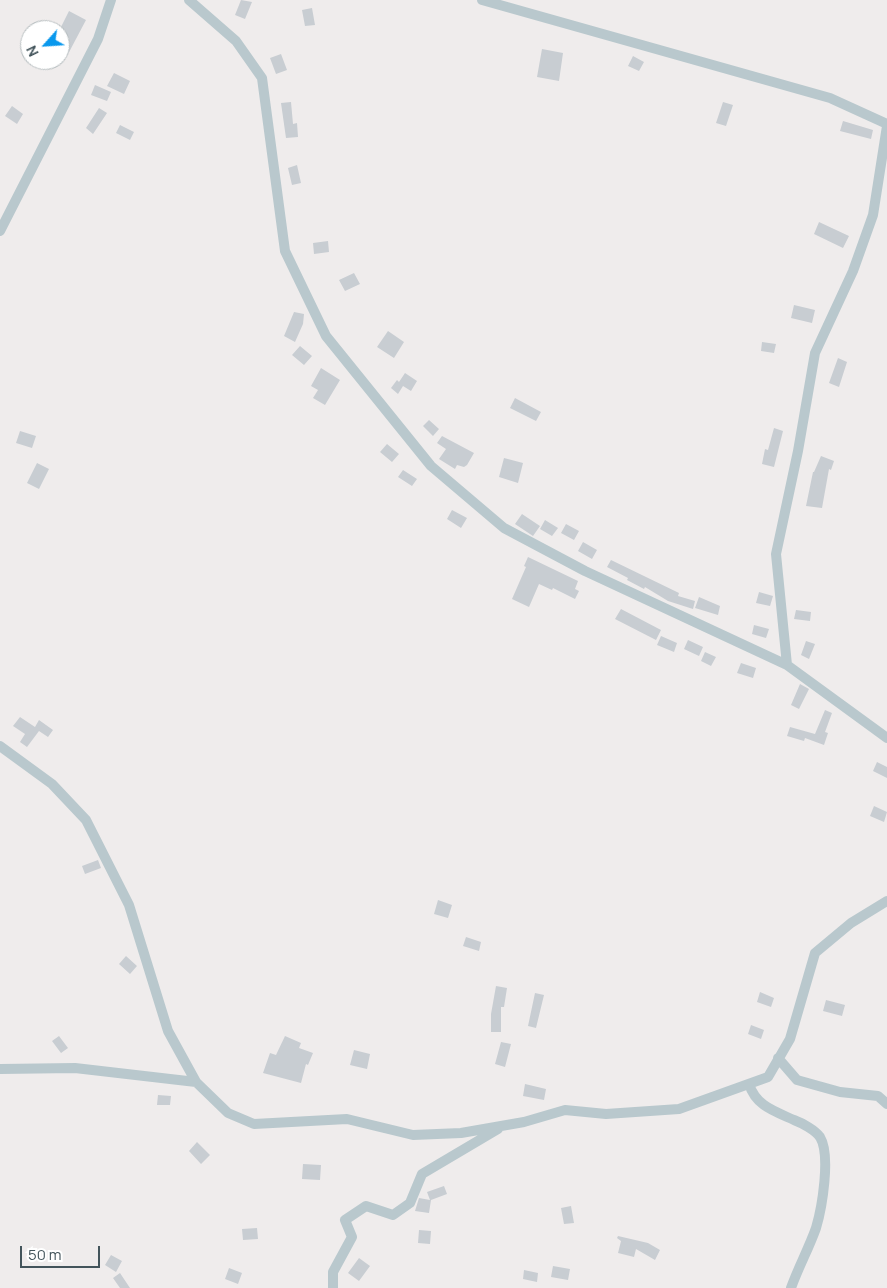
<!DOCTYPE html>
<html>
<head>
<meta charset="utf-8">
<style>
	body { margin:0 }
	#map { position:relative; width:887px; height:1288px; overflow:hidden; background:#efecec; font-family:Manrope,sans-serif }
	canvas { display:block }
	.north { position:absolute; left:20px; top:20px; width:50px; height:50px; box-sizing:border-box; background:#fff; border:1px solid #b4bbbd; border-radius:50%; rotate:244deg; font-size:14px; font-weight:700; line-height:20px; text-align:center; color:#43545b }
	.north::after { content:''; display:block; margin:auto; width:18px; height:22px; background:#0998ed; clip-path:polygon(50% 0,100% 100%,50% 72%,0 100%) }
	.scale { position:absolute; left:20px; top:1246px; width:80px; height:22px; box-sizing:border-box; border:2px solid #43545b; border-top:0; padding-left:6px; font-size:15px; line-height:18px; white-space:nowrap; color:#43545b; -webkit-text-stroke:4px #fff; paint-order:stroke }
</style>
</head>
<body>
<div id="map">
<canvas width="887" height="1288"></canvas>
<div class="north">N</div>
<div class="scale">50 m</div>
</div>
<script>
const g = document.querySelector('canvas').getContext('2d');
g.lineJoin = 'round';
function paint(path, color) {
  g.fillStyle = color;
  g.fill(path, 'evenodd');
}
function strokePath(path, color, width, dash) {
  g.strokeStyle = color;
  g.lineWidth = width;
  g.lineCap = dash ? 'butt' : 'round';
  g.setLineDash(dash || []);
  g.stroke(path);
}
const building = new Path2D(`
	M241,0l11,2 -7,17 -10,-4z
	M312,8l3,17 -10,1 -3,-16z
	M69,11l17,9 -19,36 -7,-4v-23z
	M542,49l21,4 -4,28 -22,-4z
	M281,54l6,16 -11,4 -6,-16z
	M633,56l11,6 -5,9 -11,-5z
	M114,73l16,8 -6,13 -17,-8z
	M95,85l16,7 -4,9 -16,-6z
	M291,102l2,22 4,-1 1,14 -12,1 -5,-35z
	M723,102l10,3 -7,21 -10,-3z
	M12,106l11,8 -6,10 -12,-8z
	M99,108l8,5 -14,21 -7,-6z
	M843,121l30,9 -2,9 -31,-8z
	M120,125l14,7 -4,8 -14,-7z
	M297,165l4,18 -9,2 -4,-17z
	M819,222l30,14 -6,12 -29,-14z
	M328,241l1,11 -15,2 -1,-11z
	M354,273l6,11 -15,7 -6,-11z
	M794,305l21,5 -3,13 -21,-5z
	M294,312l10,2 -1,10 -8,18 -11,-6z
	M388,331l16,11 -10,16 -17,-11z
	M762,342l14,2 -2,9 -13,-2z
	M300,346l12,10 -8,9 -12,-10z
	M838,358l9,4 -8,25 -10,-4z
	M321,368l19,12 -15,25 -12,-7 5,-8 -7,-4z
	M405,373l12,8 -6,10 -8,-5 -5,8 -7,-6 6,-8 2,2z
	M515,398l26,14 -5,9 -26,-13z
	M429,420l10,9 -6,7 -10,-10z
	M774,428l9,3 -9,36 -12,-3 3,-15 3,1z
	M20,431l16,5 -4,12 -16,-5z
	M442,436l32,17 -7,12 -3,2 -7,-2 -2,4 -16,-10 7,-10 -9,-6z
	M387,444l12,10 -7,8 -12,-10z
	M821,456l13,5 -3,9 -2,-1 -7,39 -16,-2 7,-34h1z
	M504,458l19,5 -5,20 -19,-6z
	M37,463l12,6 -10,20 -12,-6z
	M403,470l14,9 -5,7 -14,-9z
	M452,510l15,8 -6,10 -14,-9z
	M522,514l18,12 -7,10 -18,-12z
	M545,520l13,8 -6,8 -12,-7z
	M566,524l13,7 -5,9 -13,-7z
	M583,542l14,8 -5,9 -14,-8z
	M528,557l50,24 -3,8 4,2 -4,8 -22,-11 -1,2 -13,-6 -10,23 -17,-8 14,-32 -2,-1z
	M611,560l68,33 -1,3 17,5 -2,8 -25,-8 -23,-14 -1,2 -17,-9 1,-2 -21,-11z
	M759,592l14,4 -3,10 -14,-3z
	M699,597l21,9 -2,9 -23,-7z
	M621,609l40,21 -5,10 -41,-21z
	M796,610l15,2 -1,9 -16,-2z
	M754,625l15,4 -3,9 -14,-4z
	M661,636l16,7 -3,9 -17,-7z
	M688,640l15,7 -4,9 -15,-7z
	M806,641l9,3 -6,15 -8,-4z
	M705,652l11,5 -5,9 -10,-5z
	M741,663l15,5 -3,10 -16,-5z
	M800,684l9,5 -10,20 -8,-4z
	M825,710l7,3 -7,19 3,1 -4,12 -19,-7 -1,3 -17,-5 3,-9 25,7z
	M20,717l15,10 4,-7 14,10 -5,7 -9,-6 -12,16 -7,-5 5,-8 -12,-8z
	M877,762l10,5v11l-14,-7z
	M874,806l13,6 -3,10 -14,-6z
	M98,860l3,8 -16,6 -3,-8z
	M438,900l14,5 -4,13 -14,-4z
	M466,937l15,5 -2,9 -16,-5z
	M126,956l11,10 -7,8 -11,-10z
	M496,986l11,2 -3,19h-3v25h-10v-18z
	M760,992l14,6 -3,9 -14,-5z
	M535,993l9,2 -8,33 -8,-2z
	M826,1000l19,5 -3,11 -19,-5z
	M751,1025l13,5 -3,9 -13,-5z
	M59,1036l9,12 -7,5 -9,-12z
	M285,1036l16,7 -2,5 14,5 -5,12 -2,-1 -5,19 -38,-10 7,-20 6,2z
	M501,1042l10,2 -6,23 -10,-3z
	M354,1050l16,4 -3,15 -17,-4z
	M525,1084l21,5 -2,11 -21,-4z
	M158,1095l13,1 -1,9h-13z
	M197,1142l13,13 -9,9 -12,-13z
	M303,1164l18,1 -1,15 -18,-1z
	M444,1186l3,8 -16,6 -2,13 -14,-2 4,-13 11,2 -3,-8z
	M571,1206l3,17 -10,1 -3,-16z
	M257,1228l1,11 -15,1 -1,-11z
	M419,1230l12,1 -1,13 -12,-1z
	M618,1236l30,7 12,7 -5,10 -19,-11 -2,8 -16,-4 3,-12 -4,-3z
	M111,1255l11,6 -6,11 -11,-7z
	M359,1258l11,8 -11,15 -11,-8z
	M553,1266l17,3 -2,11 -17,-3z
	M229,1268l13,5 -4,11 -13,-5z
	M524,1270l14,3 -1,9 -14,-3z
	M120,1273l10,15h-10l-7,-10z`);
const minor = new Path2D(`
	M189,0l47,41 26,37 23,173 41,85 105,130 73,62 81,43 202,94 100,73
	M482,0l348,98 57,26
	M0,231l98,-192 13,-39
	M787,665l-11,-111 22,-103 17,-98 38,-82 20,-56 14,-89
	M0,746l52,38 34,36 43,85 39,126 28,51 32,31 26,11 93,-5 66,16 48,-2 63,-11 41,-12 41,4 73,-5 89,-32 22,-38 25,-86 36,-30 36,-22
	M778,1058l19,22 43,12 38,4 9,8
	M0,1069l75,-1 121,14
	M749,1084c7,22 25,27 45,36 8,3 21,10 26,17 11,18 2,71 -4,91 -7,20 -18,40 -25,60
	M333,1288v-16l19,-35 -7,-17 21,-14 27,9 17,-12 12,-29 76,-45`);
paint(building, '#c8cdd2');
strokePath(minor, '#b9c8cd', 10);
</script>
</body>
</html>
